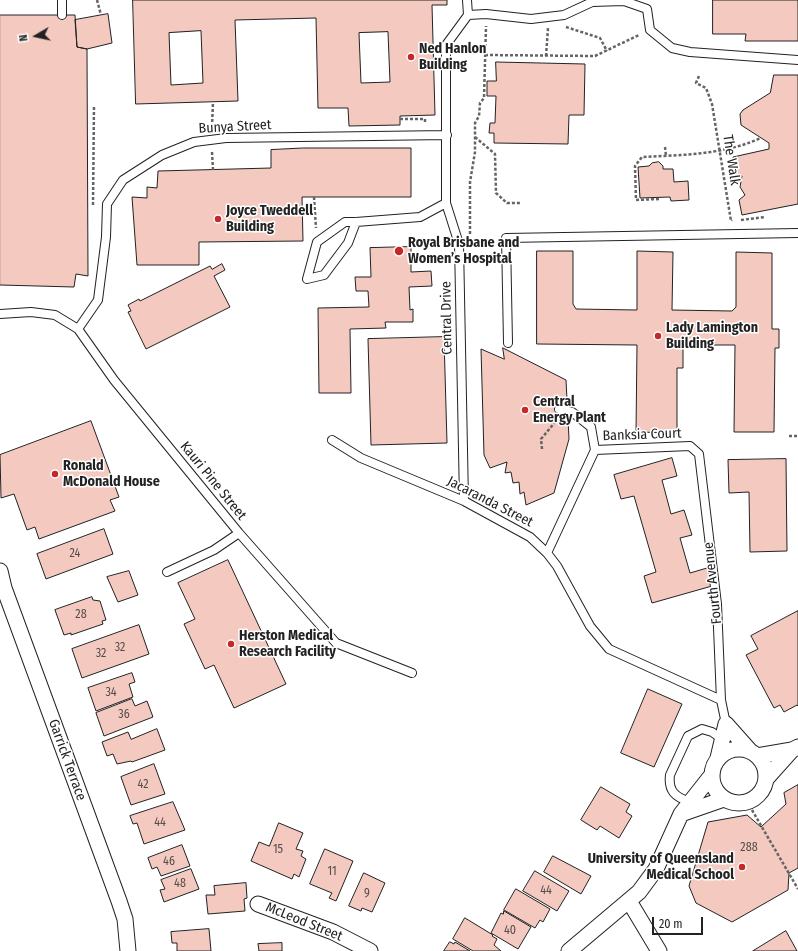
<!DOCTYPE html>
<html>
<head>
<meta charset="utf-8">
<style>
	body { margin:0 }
	#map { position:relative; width:798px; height:951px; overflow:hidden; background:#fff; font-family:"Fira Sans Condensed",sans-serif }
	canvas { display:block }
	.north { position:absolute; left:16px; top:16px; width:40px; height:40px; -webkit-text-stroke:3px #fff; paint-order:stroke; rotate:261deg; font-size:11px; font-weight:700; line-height:16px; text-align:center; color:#222 }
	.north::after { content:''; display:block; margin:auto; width:14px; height:18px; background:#222; clip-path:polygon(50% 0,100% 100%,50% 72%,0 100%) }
	.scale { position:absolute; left:652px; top:917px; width:51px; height:18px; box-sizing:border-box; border:2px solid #222; border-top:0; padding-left:5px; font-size:12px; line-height:14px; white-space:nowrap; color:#222; -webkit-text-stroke:3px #fff; paint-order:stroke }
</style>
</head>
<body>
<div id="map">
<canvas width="798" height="951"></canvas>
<div class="north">N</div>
<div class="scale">20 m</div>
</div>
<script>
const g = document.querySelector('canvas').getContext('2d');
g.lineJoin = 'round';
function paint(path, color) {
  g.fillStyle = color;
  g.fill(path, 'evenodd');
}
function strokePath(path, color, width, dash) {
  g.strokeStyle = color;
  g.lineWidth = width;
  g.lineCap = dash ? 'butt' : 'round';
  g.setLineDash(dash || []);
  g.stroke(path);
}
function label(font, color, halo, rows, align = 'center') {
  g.font = font + ' "Fira Sans Condensed",sans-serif';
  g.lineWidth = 3;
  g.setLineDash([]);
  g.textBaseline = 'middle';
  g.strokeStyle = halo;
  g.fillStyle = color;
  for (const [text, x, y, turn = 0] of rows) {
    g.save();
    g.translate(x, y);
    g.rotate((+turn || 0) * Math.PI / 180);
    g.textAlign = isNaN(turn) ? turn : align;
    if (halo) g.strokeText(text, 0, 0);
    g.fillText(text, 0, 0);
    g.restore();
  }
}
const building = new Path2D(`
	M133,0h314v5h-15l3,110 -35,1v9l-51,1 -1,-18h-30l-2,-90 -81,2 3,81 -102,3zM201,31l2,52 -32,2 -2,-52zM388,32l2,50 -29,1 -2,-50z
	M713,0h85v41h-53l1,-7h-33z
	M108,14l4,29 -25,6 -10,-2 -2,-27z
	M0,15h75l2,32 10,2 1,227 -12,-2 -2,13 -74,-2z
	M496,62l89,2 -1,51h-15l-1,29 -74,-1v-10h-5l1,-10h5l1,-27h-9v-15h9z
	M774,75h24v129l-56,11 -3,-15 6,-5 -5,-8 2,-11 -6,-1 -3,-18 36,-8v-6l-28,-18 -1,-11 3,-4 27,-17z
	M303,148h108v49h-109l1,44 -104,1v23h-62l-5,-68 15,1v-11l10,1 1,-17 113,-3v-18z
	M659,162l4,4v3h10l1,13 14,-1 1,19 -18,1 -1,-4 -30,1 -2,-31 11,-1 3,-3z
	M411,247v25l20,-1 1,15 -23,1 1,23 3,-1v13h-28l1,6 -36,1 1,64h-32l-1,-85 51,-1 -1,-16h-12l-1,-14h16l-1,-29z
	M537,251h36v53l3,5 61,1v-59l36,1 -1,58 60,1 4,-4v-55l36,1v76h7v19h-4l-1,84h-40l1,-87h-52v23h-6v65l-41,-1 1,-87 -100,-1z
	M222,264l3,6 -11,6 16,31 -84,42 -18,-37 3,-1 -3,-6 11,-6 1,2 70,-35 2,3z
	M444,337l3,106 -76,2 -3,-106z
	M503,348l63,32 3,59 -15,54 -28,12 -2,-13 -4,2 -1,-12 -6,1 -2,-11 -6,1 2,-11 -17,6 -6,-13 -3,-106 23,10z
	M91,421l28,76 -9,3 5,11 -76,28 -4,-12 -8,3 -13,-36 -13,4 -1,-43z
	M672,458l5,18 -15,4 9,34 13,-4 8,25 -12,3 10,35 17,-5 5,18 -60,17 -8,-27 12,-4 -22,-76 -13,3 -7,-24z
	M786,459l1,92 -37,1 -1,-60 -20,1 -1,-33z
	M104,529l9,25 -67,25 -9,-25z
	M228,560l58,124 -52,24 -20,-43 -9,4 -21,-45 11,-5 -17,-36z
	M129,571l9,24 -20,7 -11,-25z
	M92,597l1,3 7,1 6,19 -4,1 1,3 -32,11v-2l-7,2 -9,-25z
	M798,611v95l-1,-1 -13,7 -4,-7 -6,3 -28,-53 12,-6 -7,-13z
	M139,625l10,29 -67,24 -10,-29z
	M132,673l3,9 -6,2 4,13 -37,14 -8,-23z
	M648,689l34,15 -28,63 -33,-14z
	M132,699l3,7 12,-5 6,16 -49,19 -8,-23z
	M157,729l8,21 -33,12 -1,-1 -14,3 -4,-10 -6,2 -5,-14 26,-10 3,7z
	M154,764l11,30 -34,11 -10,-28z
	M798,785v83l-9,5 -1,17 -56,32 -36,-19 -7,-17 19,-64 39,-7 14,12 25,-23 -2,-11z
	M601,787l29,17 -4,8 6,4 -13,22 -19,-12 -3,4 -16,-10z
	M173,802l12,28 -41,14 -7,-21 -4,1 -3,-8z
	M279,823l24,10 -7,16 7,2 -2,5 5,3 -7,18 -5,-3 -2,5 -41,-18 8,-19 10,4z
	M182,845l8,21 -29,10 -4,-9 -5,2 -4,-11z
	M325,849l28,12 -17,40 -7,-3 3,-5 -22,-9z
	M553,856l38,20 -10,18 -37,-22z
	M191,869l8,20 -35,13 -4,-12 5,-1 -4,-9z
	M535,871l34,20 -12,20 -34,-20z
	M364,873l21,10 -13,29 -10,-4 -1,3 -12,-5z
	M246,883l1,15 -3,1 1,12 -37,3 -2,-19h9l-1,-9z
	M516,889l34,20 -7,13 -3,-2 -5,8 -31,-18z
	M504,911l27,16 -13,22 -27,-16 10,-20 2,1z
	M465,918l28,17 -1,1 5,3 -3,6 7,6h-28l-20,-12z
	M209,929l2,22h-34v-8h-5l-1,-11z
	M786,931l11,20h-44z
	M450,942l4,2 1,-2 15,9h-26z
	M282,943v8h-23l-1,-7z`);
const path = new Path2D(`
	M97,0l4,15
	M566,27l34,11 7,13
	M485,55l110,1 44,-21
	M546,56l2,-28
	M699,76l-3,7 10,5 6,16 19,117 1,-1
	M400,119h25v5
	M212,127l1,-25
	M475,137l20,17 1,39 11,10h13
	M665,147l1,9
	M212,152l1,18
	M314,197l2,31
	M659,199l-23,1 -1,-34 7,-9c40,-2 81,-2 119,-19
	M93,205l1,-100
	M741,220l24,-3
	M470,234v-52l5,-30v-29l4,-7 1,-13 4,-5 2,-72
	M789,436h9
	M542,449l-1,-10 15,-18
	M752,810l46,79`);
const lane = new Path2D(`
	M62,15v-15
	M468,15l18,-1 45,5 33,-4 28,-13 32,-1 23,8 3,21 22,18 18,4 108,8
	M356,222l-8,21 -24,32 -17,4 10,-37 28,-20h11l64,-5 26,-14
	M0,314l31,-2 24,3 23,14 36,51 125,153 97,110 76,30
	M78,329l20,-29 8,-63 1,-33 16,-24 39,-25 32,-13 32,-4 221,-3
	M508,343l-2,-105 292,-5
	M332,440l29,18 103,43 66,36 17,16 10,13 33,60 19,23 112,51
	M595,450l95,-4 9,8 18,150 4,96 5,24
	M464,501l-5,-257 -13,-41v-158l22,-30 -1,-15
	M547,553l48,-103 -4,-23 -19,-15 -13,-3
	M167,572l47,-22 25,-17
	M690,802c-15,-5 -22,-11 -20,-27l18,-39 14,-7 10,3 10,7`);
const street = new Path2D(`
	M0,571l4,17 115,313 6,18 3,32
	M726,724l24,27
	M712 776a27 27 0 1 1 54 0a27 27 0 1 1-54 0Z
	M757,756l35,-6 6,-3
	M718,758l8,-34
	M766,779l26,-29
	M681,814l43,-15
	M629,901l30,50
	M258,904l75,28 37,19
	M569,951l70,-59 17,-23 25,-55 30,-38`);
const markers = [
	[411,57,4,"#c62828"],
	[218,219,4,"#c62828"],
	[399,251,5,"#c62828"],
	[658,336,4,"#c62828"],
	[525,410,4,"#c62828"],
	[55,474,4,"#c62828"],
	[231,644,4,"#c62828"],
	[742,867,4,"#c62828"]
];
const numberNames = [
	["24",75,554],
	["28",81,615],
	["32",120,648],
	["32",101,654],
	["34",111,693],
	["36",124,715],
	["42",143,785],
	["44",160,823],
	["288",749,848],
	["15",278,850],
	["46",169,862],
	["11",332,872],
	["48",180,884],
	["44",546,891],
	["9",367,894],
	["40",510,931]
];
const poiNames = [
	["Ned Hanlon",419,49],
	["Building",419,65],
	["Joyce Tweddell",226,211],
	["Building",226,227],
	["Royal Brisbane and",408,243],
	["Women’s Hospital",408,259],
	["Lady Lamington",666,328],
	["Building",666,344],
	["Central",533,402],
	["Energy Plant",533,418],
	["Ronald",63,466],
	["McDonald House",63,482],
	["Herston Medical",239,636],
	["Research Facility",239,652],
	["University of Queensland",734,859,"right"],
	["Medical School",734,875,"right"]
];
const streetNames = [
	["Bunya Street",235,127,-3],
	["The Walk",731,160,81],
	["Central Drive",447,318,-91],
	["Banksia Court",642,435,-2],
	["Kauri Pine Street",213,481,51],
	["Jacaranda Street",490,502,27],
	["Fourth Avenue",713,583,-96],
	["Garrick Terrace",67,760,70],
	["McLeod Street",304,922,22]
];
paint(building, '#f3c9c0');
strokePath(building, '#222', 1);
strokePath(lane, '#222', 10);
strokePath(street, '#222', 17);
strokePath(path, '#646464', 2.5, [3, 2]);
strokePath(lane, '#fff', 8);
strokePath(street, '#fff', 15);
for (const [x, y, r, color] of markers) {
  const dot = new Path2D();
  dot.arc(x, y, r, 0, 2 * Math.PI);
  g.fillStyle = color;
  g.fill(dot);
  strokePath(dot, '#fff', 1.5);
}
label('12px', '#564c4a', null, numberNames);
label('bold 14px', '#222', '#fff', poiNames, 'left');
label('14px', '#222', '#fff', streetNames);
</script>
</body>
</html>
